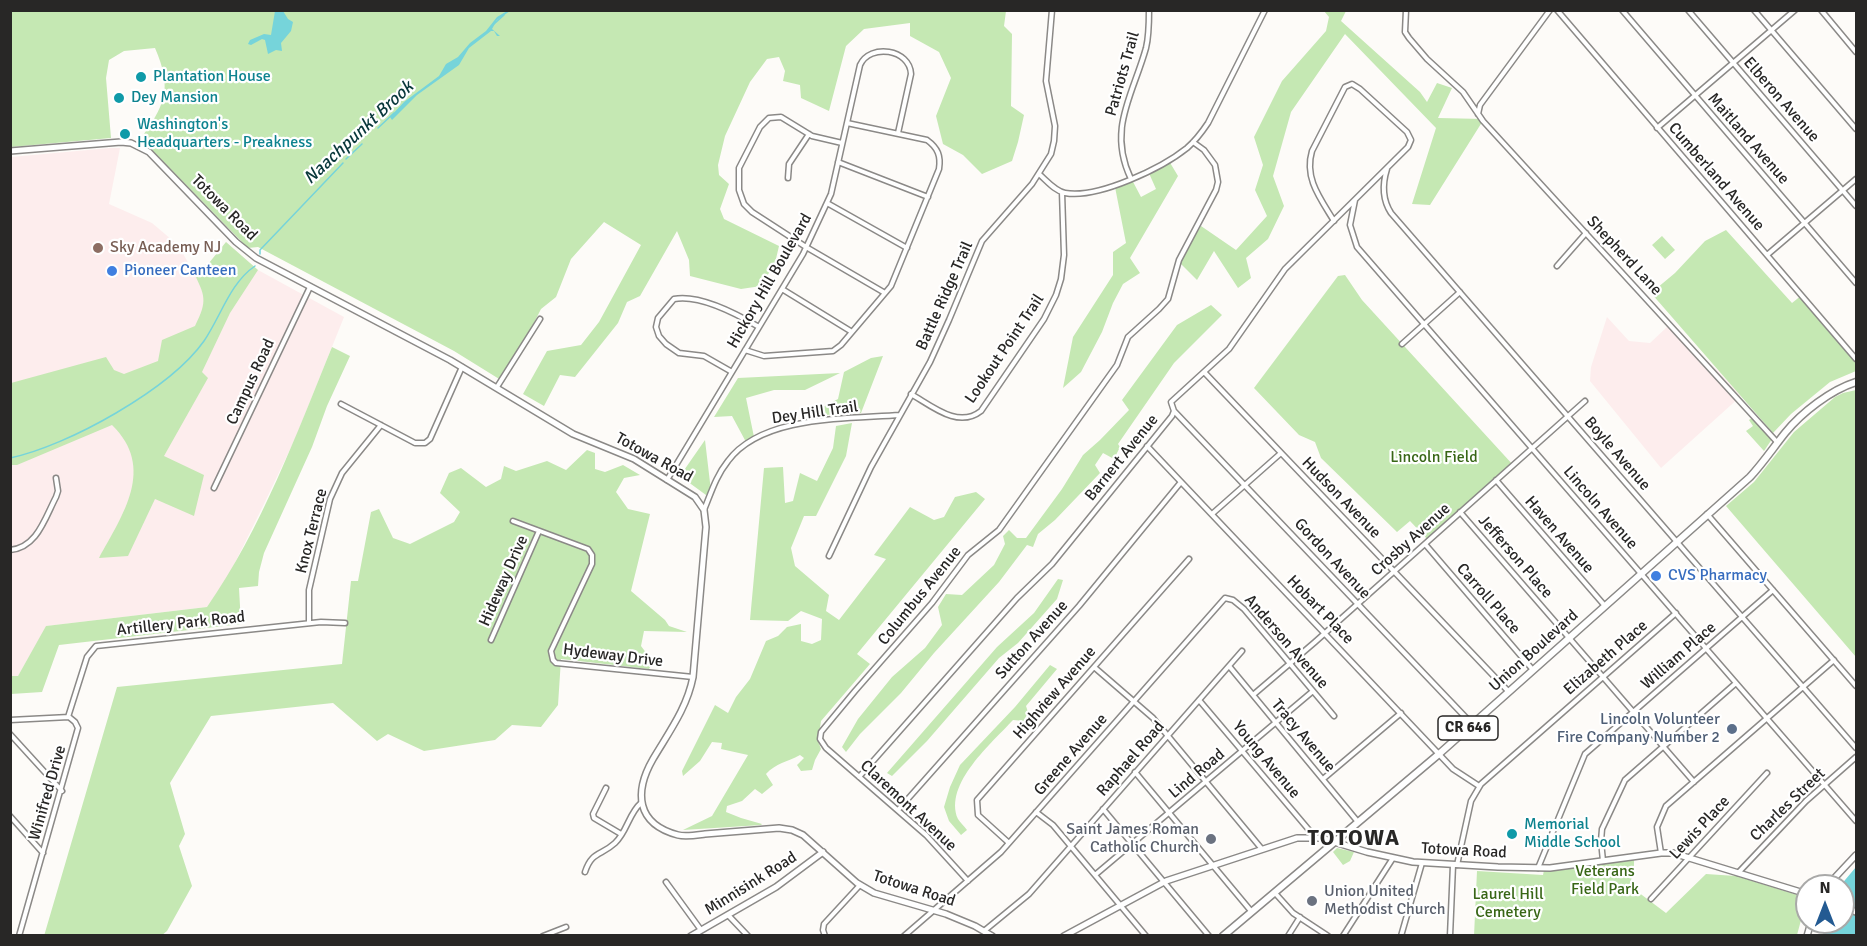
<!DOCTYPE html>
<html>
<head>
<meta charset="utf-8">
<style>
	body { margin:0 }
	#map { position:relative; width:1867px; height:946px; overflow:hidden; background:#fdfbf8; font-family:Signika,sans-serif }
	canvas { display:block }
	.frame { position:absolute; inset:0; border:12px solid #282726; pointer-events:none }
	.north { position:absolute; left:1795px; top:874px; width:60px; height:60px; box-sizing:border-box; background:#fff; border:2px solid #a9a9a8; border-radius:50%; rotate:0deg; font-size:16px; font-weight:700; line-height:24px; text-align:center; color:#282726 }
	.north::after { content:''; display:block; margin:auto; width:21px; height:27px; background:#235a92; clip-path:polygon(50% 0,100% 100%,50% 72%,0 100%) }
</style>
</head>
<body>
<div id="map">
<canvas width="1867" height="946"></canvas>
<div class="frame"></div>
<div class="north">N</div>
</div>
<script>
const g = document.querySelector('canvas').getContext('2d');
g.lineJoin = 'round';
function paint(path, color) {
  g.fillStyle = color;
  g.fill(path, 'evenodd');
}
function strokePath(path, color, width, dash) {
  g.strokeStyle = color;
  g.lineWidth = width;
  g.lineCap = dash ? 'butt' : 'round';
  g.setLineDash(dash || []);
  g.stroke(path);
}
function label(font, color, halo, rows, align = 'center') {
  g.font = font + ' Signika,sans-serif';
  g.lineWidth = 4.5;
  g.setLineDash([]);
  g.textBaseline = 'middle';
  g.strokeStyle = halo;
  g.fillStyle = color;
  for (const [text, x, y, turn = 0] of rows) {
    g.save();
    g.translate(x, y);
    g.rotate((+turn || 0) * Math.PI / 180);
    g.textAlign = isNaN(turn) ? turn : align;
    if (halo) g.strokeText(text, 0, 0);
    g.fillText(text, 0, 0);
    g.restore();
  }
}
const industrial = new Path2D(`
	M110,148h10l-11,56 43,19 26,22 15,26 16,-8 17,-21 32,28 86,47 -49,122 -31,65 -36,73 -21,30 -160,19 -29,50h-7v-519z
	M1607,317l22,24 21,2 17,-16 49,42 25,27 -80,72 -71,-87 1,-14z`);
const green = new Path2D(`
	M11,10l995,1 -2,15 8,8 -1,72 13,9 -6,27 -6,19 -30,13 -19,-19 -20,-11 -7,-28 15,-38 -12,-26 -29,-16v-13l-46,6 -18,17 -17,65 -28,-13 -1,-13 -17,-4 2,-10 -6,-14 -12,2 -17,23 -25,54 -7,29 1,10 10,9 -9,25 4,10 55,27 -4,17 -14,23 -20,3 -51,-13 -1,-16 -12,-29 -37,65 -13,6 -9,21 -43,54 -15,-2 -16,31 -21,-12 24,-43 34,-6 18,-23 42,-77 -37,-23 -33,37 -15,38 -15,12 -37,73 -50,-31 -196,-104 -10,1 -8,-8 -89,-91 -12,-8c26,-36 34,-51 16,-93l-31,3 -15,9 -3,18 5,60 -100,9z
	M1324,11h22l-5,10 79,71 7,10 10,-19 15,5 -14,30 46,1 -54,86 -18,-1 24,-76 -91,-94 -54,78 -18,64 11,30 -16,33 -22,19 5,20 -13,10 -24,-37 -17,29 -18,-18 22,-36 35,24 31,-34 -12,-26 8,-25 -9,-28 28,-56 44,-50 3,-14z
	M1169,161l9,15 -48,82 10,15 -17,11 -10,19 -11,29 -21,40 -18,16 10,-51 40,-62v-23l13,-9 -11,-56 16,-9 10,19 15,-8 -8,-18z
	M1726,230l66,73 10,-8 54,65v11l-26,11 -39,32 -18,19 -122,-140 24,-20 30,-32z
	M1662,236l13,14 -10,9 -13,-14z
	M226,242l32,28 -28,43 -28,59 6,6 -44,78 40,19 -10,41 -39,-17 -27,57 -29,2c24,-44 57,-90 13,-133l-95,40h-6v-82l95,-26 8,13 10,4 34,-13 4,-21 33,-14c13,-26 10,-30 -2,-55l16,-8z
	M1345,275l17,25 152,166 -86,74 -18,-19 -13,11 -76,-74 -6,-16 -16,-7 -45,-47 84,-112z
	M1211,305l11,10 -48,48 -56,81 2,3 -6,12 -11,-6 -8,12 5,8 -45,47 -17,14 -5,13 -6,-2 -28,37 -65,71 -33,40 -41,41 -14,18 -4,-5 16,-28 34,-42 33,-29 17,-23 -4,-18 8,-13 16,1 32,-30 11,-21 -2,-8 6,-6 8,8h9l36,-49 21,-34 17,-15 29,-30 -7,-10 55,-75z
	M332,347l18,9 -23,50 -15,41 -48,106 -5,19 -1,14 -19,2 2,36 -182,21 -17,47 -31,2v-18h7l28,-50 161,-19c55,-79 89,-172 125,-260z
	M883,356l-22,57 -36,2 -2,-8 15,-8 6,-27 27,-14z
	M840,373l-35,17h-31l-28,8 8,39 -8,5 -14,-26 -18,1 24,-39z
	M1856,390v267l-130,-151 28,-24 40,-50 41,-35 8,-4z
	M1753,417l19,22 -8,12 -18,-20 7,-5 -4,-6z
	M852,423l-6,33 -30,60h-12l-13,32 4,18 34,29 -3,16 13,9 47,-61 -12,-4 36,-48 24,13 10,-3 11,-20 21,-5 9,7 -128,155 13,10 -49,57 -3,20 3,8 -6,11 -3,10 -11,1 -4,-6 7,-7 -4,-3c-13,7 -24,8 -34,19l7,11 -11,9 -7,-5 -13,12 -15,5 -1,6 15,6 21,6 -1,1 -78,5 29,-14 36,-61 -27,-6 1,-6 -10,-1 -12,19 -17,15 -1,-5 33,-66 13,8 8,-16 14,-18 16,-38 12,-5 9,-9 14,-3v17l11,3 9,-4 1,-21 -21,-8 -13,10 -38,-1 14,-152 19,-1 2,36 8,-2 7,-28 17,8 16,-33 3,-22z
	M705,440l6,51 -5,4 -26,-19z
	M587,450l8,3v16l10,3 18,-7 17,10 -16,3 -8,14 12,17 22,5 -19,77 34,29 4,6 18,6 -43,-1 -3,15 12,16 -4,7 -88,-10 -3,46 -17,22 -29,-2 -17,15 -71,11 -36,-17 -11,7 -44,-38 -122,13 -41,67 15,51 -6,12 13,40 -25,45 -6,5h-117l73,-249 225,-23 9,-83h7l13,-69 8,-3 14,29 17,6 44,-22 6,-10 -20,-19 9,-20 12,-5 25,19 15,-8 3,-13 12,5 31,-10 19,9z
	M1058,579l5,1 -6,19 -39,44 -19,15 -72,83 -35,35 -5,-3 110,-126 37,-34z
	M1050,665l7,4 -31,37 2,6 -4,9 -11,-1c-20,22 -70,64 -55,99 2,3 6,7 9,11l-6,5 -12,-14 -5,-14 6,-20 10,-22 55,-58z
	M1337,848l17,4 -4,9 -7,4 -10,-13z
	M1634,857v8l-4,21 36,27 40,-39 30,2 71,22 -10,37 -323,1 3,-65 66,4 1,-5z`);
const water = new Path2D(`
	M275,11h8l5,8 5,3 -2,9 -10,12 1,8 -6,-1 -8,4 -3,-14 -3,-1 -11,6 -3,-1 2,-4 14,-6 7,1z
	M507,11h3l-13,9 -5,9 8,7h-3l-3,-5h-3l-22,17 -10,17 -42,30 -25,25 -2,-3 14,-15 35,-26 7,-12 12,-7 12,-14 16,-12 11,-14z
	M1856,867v68l-33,1 2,-14h18v-36h-3z`);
const stream = new Path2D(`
	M494,24l10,-9
	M378,128l16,-15
	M346,159l16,-15
	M260,254v-4l83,-87
	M10,458c58,-12 160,-69 194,-117 17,-25 26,-58 51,-75`);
const street = new Path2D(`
	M1406,10l-1,22 4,6 18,21 36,33 20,29 294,321
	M1557,10l299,349
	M1622,10l234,273
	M1688,10l168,196
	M1754,10l102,119
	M1821,10l35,42
	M1478,114l2,-9 70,-95
	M1657,128l138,-118
	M842,143l-30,-7 -31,-19 -12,1 -9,9 -21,41v22l5,14 8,8 54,35 79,46
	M838,162l90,35
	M1387,169c-5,16 -5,30 4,44l465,535
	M1039,174c8,7 16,17 26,19 33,6 97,-25 122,-45 8,-7 15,-16 21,-25l57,-113
	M788,178l1,-14 20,-30
	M1131,179c-24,-50 2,-84 15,-131 3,-12 3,-25 3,-38
	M1355,200l-5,25 7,22 499,574
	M827,203l80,45
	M1767,255l89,-76
	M1557,266l29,-33
	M782,289l70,43
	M1402,344l58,-52
	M745,350l19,6 69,-5 8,-6 50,-59 48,-117c2,-13 -1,-21 -12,-29l-80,-17
	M732,372l-28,-16 -25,-3 -13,-9 -7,-8 -3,-9 2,-9 16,-19c26,-5 63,15 85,28
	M1205,373l304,319
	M497,387l43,-68
	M911,394c21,12 47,35 70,17l63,-92 12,-24 5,-16 3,-24 -2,-63
	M341,404l74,39h10l5,-4 32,-72
	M1174,411l298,313
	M1147,446l306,323 26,17
	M667,480l136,-226 28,-60 29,-129c10,-22 50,-16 51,9l-13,59
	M1496,480l109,126
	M214,488l96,-201
	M704,510c7,-17 12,-34 24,-49 34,-46 119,-42 172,-46
	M1460,512l234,270
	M1212,514l69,-61
	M1707,514l149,172
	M513,521l75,28 4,6v9l-41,87 2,9 3,3 137,14
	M1425,544l108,126
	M10,550c27,-2 35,-32 46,-53l2,-6 -2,-13
	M829,556l42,-89 59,-105 19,-42 33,-79 50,-57 19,-30 3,-13 1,-15 -9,-45 6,-71
	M309,623v-33l21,-91 12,-26 39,-48
	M491,640l48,-109
	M1229,666l129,156
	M1094,667l59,51 108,130
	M1253,695l62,-53 270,-241
	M1199,700l110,130 2,7
	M68,717l19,-60 9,-11 225,-24 24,1
	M10,720l59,-3 6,5 3,6 -59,208
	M10,734l52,57
	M1135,772l116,139
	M859,777l158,-179 35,-34 120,-148 2,-5 -3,-9 58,-53 56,-80 123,-122 3,-7 -4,-8 -47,-43 -8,-5 -7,3 -33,64c-8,27 8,47 22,70
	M1323,779l78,-66
	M606,788l-13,26 1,4 27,16
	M1103,809l106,127
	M898,810l181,-204 102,-124
	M1036,812l17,13 93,111
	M10,816l33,37
	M1009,843l-31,-28 -1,-15 212,-241
	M1661,853l-4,-26 9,-21 168,-146
	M1603,861l-2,-20 1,-12 23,-49 111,-97
	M1457,865l14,-64 10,-17 195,-171
	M1538,868l47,-114 188,-164
	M585,872c7,-21 16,-16 30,-29 12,-11 14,-30 26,-40
	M1738,873l68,-72 50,-44
	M1095,875l218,-184
	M968,881l-42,-46 -100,-87 -6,-9 1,-7 34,-41 77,-88 36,-48 31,-25 118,-165 11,-28 31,-28 9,-10 11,-39 37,-70 2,-8 -3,-17 -11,-15 -11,-8
	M666,882l35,48
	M1275,893l18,20 35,23
	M1651,899l116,-126
	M728,915l20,21
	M984,931l45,-37 213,-243
	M543,936l23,-9
	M825,936l-2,-6 1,-6 36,-39
	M904,936l97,-84 224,-254 8,2 11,9 90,107
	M1288,936l12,-19
	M1343,936l50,-78
	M1401,936l21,-73
	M1450,936l3,-71`);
const secondary = new Path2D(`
	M10,151l111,-9 10,1 18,9 87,90 20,16 194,102 123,74 61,25 61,38 9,13 2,17 -13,150c-6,31 -24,55 -40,82 -19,33 -17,65 25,76 8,2 19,0 27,-1 25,-2 50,-4 74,-6l13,2 11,5 54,48 17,10 72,21 29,12 17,10
	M1827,886l29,-31
	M1843,906l13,6
	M691,936l85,-49 47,-35
	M1064,936l102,-55 131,-43h24l46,14 46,10 85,5 52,1 111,-15h12l134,41
	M1807,936l4,-14`);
const primary = new Path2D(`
	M1223,936l216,-182 311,-277c13,-14 23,-29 35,-44 17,-21 46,-43 71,-51`);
const markers = [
	[141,77,6,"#0f9aa8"],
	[119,98,6,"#0f9aa8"],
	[125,134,6,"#0f9aa8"],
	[98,248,6,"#8d6e63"],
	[112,271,6,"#3f7fe0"],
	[1656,576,6,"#3f7fe0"],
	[1732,729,6,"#5c6f8a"],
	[1512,834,6,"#0f9aa8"],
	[1211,839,6,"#6b7280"],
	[1312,901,6,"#6b7280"]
];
const shields = [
	[1468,728,60]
];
const shieldNames = [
	["CR 646",1468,728]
];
const streetNames = [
	["Patriots Trail",1123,74,-74],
	["Elberon Avenue",1781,100,49],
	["Maitland Avenue",1748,139,49],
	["Cumberland Avenue",1716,177,49],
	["Totowa Road",224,208,45],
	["Shepherd Lane",1624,256,47],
	["Hickory Hill Boulevard",770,281,-60],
	["Battle Ridge Trail",945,296,-66],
	["Lookout Point Trail",1005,349,-56],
	["Campus Road",251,382,-65],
	["Dey Hill Trail",815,413,-8],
	["Boyle Avenue",1617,454,49],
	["Totowa Road",654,458,29],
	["Barnert Avenue",1122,458,-51],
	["Hudson Avenue",1341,498,46],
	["Lincoln Avenue",1600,508,49],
	["Knox Terrace",312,531,-76],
	["Haven Avenue",1559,535,49],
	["Crosby Avenue",1411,540,-42],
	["Jefferson Place",1515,557,49],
	["Gordon Avenue",1332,559,47],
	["Hideway Drive",504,581,-66],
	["Columbus Avenue",920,596,-51],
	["Carroll Place",1488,599,49],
	["Hobart Place",1320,610,46],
	["Artillery Park Road",181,624,-6],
	["Sutton Avenue",1032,640,-48],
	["Anderson Avenue",1286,642,49],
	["Union Boulevard",1534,651,-42],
	["Hydeway Drive",613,656,7],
	["William Place",1679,656,-41],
	["Elizabeth Place",1606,658,-41],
	["Highview Avenue",1055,693,-49],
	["Tracy Avenue",1303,736,50],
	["Greene Avenue",1071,755,-49],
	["Raphael Road",1131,759,-49],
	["Young Avenue",1266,760,50],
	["Lind Road",1197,774,-40],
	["Winifred Drive",48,793,-74],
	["Charles Street",1788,805,-44],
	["Claremont Avenue",908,806,43],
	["Lewis Place",1700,828,-47],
	["Totowa Road",1464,851,3],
	["Minnisink Road",751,884,-32],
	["Totowa Road",914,889,18]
];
const cultureNames = [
	["Plantation House",153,77],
	["Dey Mansion",131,98],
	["Washington's",137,125],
	["Headquarters - Preakness",137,143],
	["Memorial",1524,825],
	["Middle School",1524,843]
];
const educationNames = [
	["Sky Academy NJ",110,248]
];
const shopNames = [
	["Pioneer Canteen",124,271],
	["CVS Pharmacy",1668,576]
];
const parkNames = [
	["Lincoln Field",1434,458],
	["Veterans",1605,872],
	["Field Park",1605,890],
	["Laurel Hill",1508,895],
	["Cemetery",1508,913]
];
const serviceNames = [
	["Lincoln Volunteer",1720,720],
	["Fire Company Number 2",1720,738]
];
const worshipNames = [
	["Saint James Roman",1199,830],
	["Catholic Church",1199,848],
	["Union United",1324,892,"left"],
	["Methodist Church",1324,910,"left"]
];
const waterNames = [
	["Naachpunkt Brook",359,133,-43]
];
const districtNames = [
	["TOTOWA",1354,839]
];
paint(industrial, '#fdeded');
paint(green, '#c5e8b3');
paint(water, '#76d4da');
strokePath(stream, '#76d4da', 1.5);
strokePath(street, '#8b8987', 7);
strokePath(secondary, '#8b8987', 8);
strokePath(primary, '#8b8987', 9);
strokePath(street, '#fff', 4);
strokePath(secondary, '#fff', 5);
strokePath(primary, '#fff', 6);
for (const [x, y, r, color] of markers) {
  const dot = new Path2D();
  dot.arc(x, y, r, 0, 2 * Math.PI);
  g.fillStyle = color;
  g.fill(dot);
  strokePath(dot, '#fff', 2);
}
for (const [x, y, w] of shields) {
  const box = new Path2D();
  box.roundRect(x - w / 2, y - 12, w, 24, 4.5);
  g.fillStyle = '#fff';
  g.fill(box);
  strokePath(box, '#282726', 1.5);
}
label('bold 15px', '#282726', null, shieldNames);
label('16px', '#282726', '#fff', streetNames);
label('16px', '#0d838f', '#fff', cultureNames, 'left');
label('16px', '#785e54', '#fff', educationNames, 'left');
label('16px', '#366cbe', '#fff', shopNames, 'left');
label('16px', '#386616', '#fff', parkNames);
label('16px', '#4e5e75', '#fff', serviceNames, 'right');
label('16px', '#5b616d', '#fff', worshipNames, 'right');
label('italic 18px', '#08373a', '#fff', waterNames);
g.letterSpacing = '1.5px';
label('bold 22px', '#282726', '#fff', districtNames);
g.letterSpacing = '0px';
</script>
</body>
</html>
